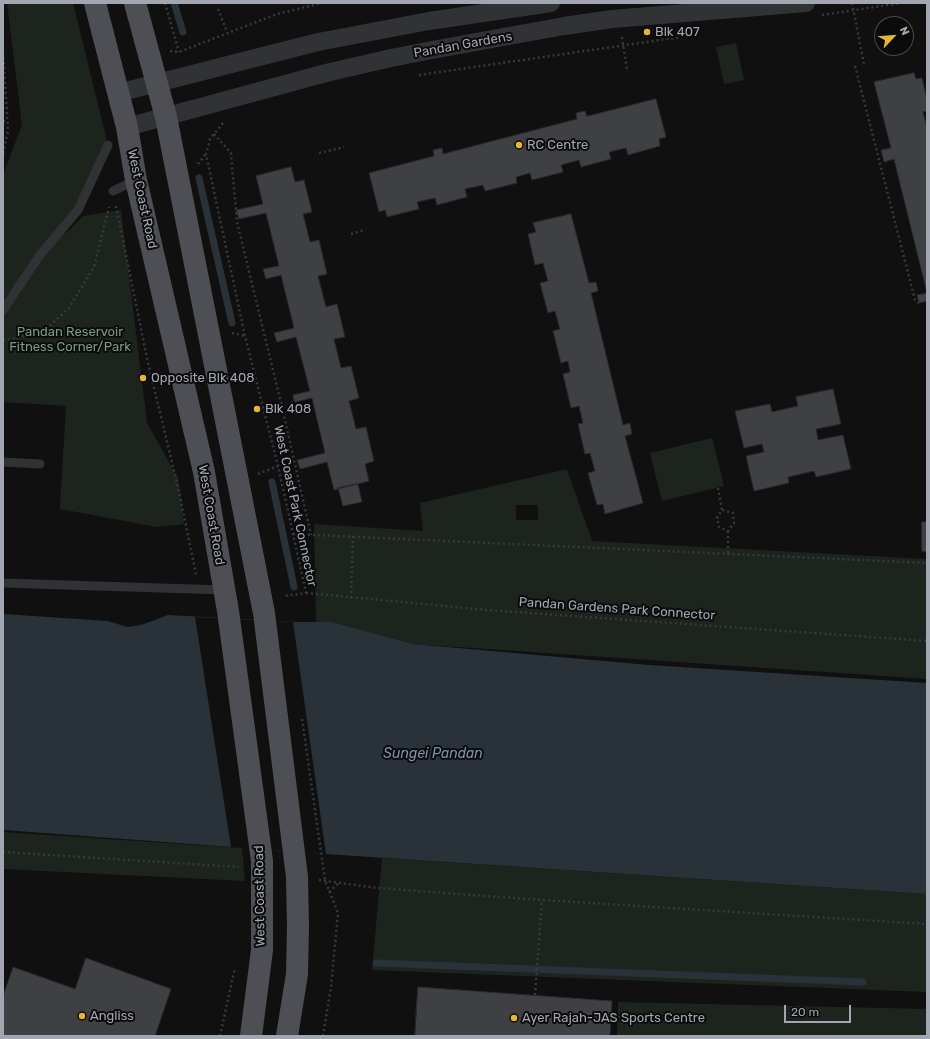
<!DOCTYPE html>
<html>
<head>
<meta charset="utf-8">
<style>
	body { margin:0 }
	#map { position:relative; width:930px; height:1039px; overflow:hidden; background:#101011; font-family:Rubik,sans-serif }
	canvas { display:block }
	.frame { position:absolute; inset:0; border:4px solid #a2a6b1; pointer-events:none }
	.north { position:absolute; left:874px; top:16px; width:40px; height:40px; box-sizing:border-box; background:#0b0b0c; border:1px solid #47494e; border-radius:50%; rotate:64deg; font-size:11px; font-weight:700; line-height:16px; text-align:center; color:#a2a6b1 }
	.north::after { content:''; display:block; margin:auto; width:14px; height:18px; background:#e7b533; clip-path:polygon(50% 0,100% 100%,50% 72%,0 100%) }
	.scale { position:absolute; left:784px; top:1005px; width:67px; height:18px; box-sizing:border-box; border:2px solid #a2a6b1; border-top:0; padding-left:5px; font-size:12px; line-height:14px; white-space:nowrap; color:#a2a6b1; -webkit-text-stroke:3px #0b0b0c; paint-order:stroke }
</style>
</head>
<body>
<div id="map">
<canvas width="930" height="1039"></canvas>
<div class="frame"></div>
<div class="north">N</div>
<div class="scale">20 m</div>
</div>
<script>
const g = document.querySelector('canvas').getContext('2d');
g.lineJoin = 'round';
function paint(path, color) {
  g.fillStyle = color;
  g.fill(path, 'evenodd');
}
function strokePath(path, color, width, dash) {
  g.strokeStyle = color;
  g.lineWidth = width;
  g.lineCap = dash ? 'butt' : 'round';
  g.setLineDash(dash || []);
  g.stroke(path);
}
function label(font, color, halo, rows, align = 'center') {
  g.font = font + ' Rubik,sans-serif';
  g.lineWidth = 4;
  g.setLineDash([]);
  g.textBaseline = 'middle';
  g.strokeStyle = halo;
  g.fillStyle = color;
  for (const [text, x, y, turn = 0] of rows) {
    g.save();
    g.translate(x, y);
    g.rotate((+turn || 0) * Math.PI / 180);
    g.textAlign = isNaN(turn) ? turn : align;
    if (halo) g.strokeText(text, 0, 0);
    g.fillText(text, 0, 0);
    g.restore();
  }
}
const green = new Path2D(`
	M7,3h66l35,142 -30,65 -14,25 19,-19 38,-6 26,213 31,55 6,46 -27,3 -97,-18 6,-103 -63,-4v-227l19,-50z
	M736,43l8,37 -20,4 -8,-37z
	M712,438l12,48 -62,15 -12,-48z
	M567,469l25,72 335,18v120l-514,-35 -81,-22h-16l-2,-98 109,7 -3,-28zM516,505h22v15h-22z
	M3,832l239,16 3,33 -242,-12z
	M382,858l545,36v98l-555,-22z
	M618,1002l309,7v27h-310z`);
const water = new Path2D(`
	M3,614l105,7 19,6 14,-2 27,-10 129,7h35l81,22 236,21 278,18v211l-601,-40 -323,-24z`);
const pier = new Path2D(`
	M195,617l98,5 33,232 -95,-7z`);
const stream = new Path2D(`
	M174,3l9,29
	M199,178l33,145
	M272,482l22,105
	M376,963l487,19`);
const building = new Path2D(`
	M914,73l2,6 6,-1 5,22v11l-4,1 4,16v173l-8,2 -2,-8 10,-2 -33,-134 -10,3 -3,-12 10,-2 -17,-66z
	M656,99l10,38 -7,2 1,7 -32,9 -2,-7 -17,4 2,7 -30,8 -2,-7 -18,5 2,7 -31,8 -2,-7 -14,4 1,6 -32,8 -2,-6 -18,4 2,8 -30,8 -2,-7 -18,4 2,7 -32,8 -2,-7 -6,2 -10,-39 65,-17 -1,-6 9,-2 1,6 134,-35 -1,-6 9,-2 2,5z
	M291,167l4,15 9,-2 8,32 -9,2 7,28 9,-2 8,34 -9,2 8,31 11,-3 8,33 -11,2 7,29 10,-2 8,32 -10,3 7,28 10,-2 8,34 -9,3 4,17 -35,9 -7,-28 -27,7 -3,-9 28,-7 -13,-55 -17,4 -1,-2 -1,-5 17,-4 -14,-54 -19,5 -3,-9 20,-5 -13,-53 -15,4 -3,-10 16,-3 -13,-53 -27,6 -3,-9 27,-6 -7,-28z
	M571,214l18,69 7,-1 2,9 -7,2 32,132 7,-2 2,11 -7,2 18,67 -38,11 -2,-10 -6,1 -9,-32 7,-2 -5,-18 -5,1 -7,-30 5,-1 -4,-17 -8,2 -8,-34 7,-2 -2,-11 -7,2 -8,-32 7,-2 -5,-18 -7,2 -8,-30 8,-2 -5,-18 -8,2 -7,-31 8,-2 -3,-9z
	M833,389l8,35 -25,5 2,11 25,-5 8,34 -35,8 -2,-6 -26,6 1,6 -35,8 -8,-35 18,-4 -2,-8 -18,4 -9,-37 35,-7 2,8 26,-6 -2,-9z
	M358,484l4,18 -19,4 -5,-18z
	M922,522h5v30l-5,-1z
	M86,958l85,31 -16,47h-152v-40l10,-29 62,22z
	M418,987l194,14 -2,35h-195z`);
const path = new Path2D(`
	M165,3l14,49
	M852,3l12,61
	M218,9l9,23
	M822,15l79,-12
	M622,37l5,33
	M170,51l9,1 98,-38 45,-11
	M3,52l5,78 -5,24
	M855,66l60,234 4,3
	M419,75l276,-40
	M3,121h5
	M223,123l-13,16 -4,15 39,182 33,130 28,127 -22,3v1
	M214,134l17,19 6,69 44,181 30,132
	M319,153l25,-6
	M198,164l8,-10
	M116,206l32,157 30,124 18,87
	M351,234l13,-4
	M232,333l13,3
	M3,341l41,-10 25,-23 25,-41 15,-60
	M258,474l20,-8
	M718,488l4,22 -5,8 2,9 9,4 6,-8 -1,-10 -11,-3
	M728,531v23
	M293,534l634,29
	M306,593l181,17 440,31
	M351,598l2,-62
	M302,719l23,161 13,33 -7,74 -8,49
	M3,852l236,15
	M319,880l58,8 165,12 385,24
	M329,892l11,-10
	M535,995l7,-95
	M220,1036l15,-68`);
const lane = new Path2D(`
	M113,191l23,-11
	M3,310l37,-55 38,-45 30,-65
	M3,462l37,2
	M3,583l221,7`);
const street = new Path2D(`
	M118,93l200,-51 111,-21 122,-18
	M127,127l199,-54 65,-15 41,-8 132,-24 48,-7 194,-16`);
const primary = new Path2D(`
	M95,3l32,124 9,53 68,292 24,139 34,250v89l-11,86
	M135,3l31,114 98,496 33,264 1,50 -1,47 -10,62`);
const markers = [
	[647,32,4,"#e7b533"],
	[519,145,4,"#e7b533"],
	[143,378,4,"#e7b533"],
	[257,409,4,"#e7b533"],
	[82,1016,4,"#e7b533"],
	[514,1018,4,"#e7b533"]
];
const poiNames = [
	["Blk 407",655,32],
	["RC Centre",527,145],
	["Opposite Blk 408",151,378],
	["Blk 408",265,409],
	["Angliss",90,1016],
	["Ayer Rajah-JAS Sports Centre",522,1018]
];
const streetNames = [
	["Pandan Gardens",463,45,-10],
	["West Coast Road",142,199,78],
	["West Coast Park Connector",295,506,78],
	["West Coast Road",211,515,80],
	["Pandan Gardens Park Connector",617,609,4],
	["West Coast Road",260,896,-91]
];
const parkNames = [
	["Pandan Reservoir",70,332],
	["Fitness Corner/Park",70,347]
];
const waterNames = [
	["Sungei Pandan",433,754]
];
paint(green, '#1d241e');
paint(water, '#2a3239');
paint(pier, '#101011');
strokePath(stream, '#2a3239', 7);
paint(building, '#3f4044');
strokePath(building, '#2a2a2d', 1);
strokePath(path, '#37393d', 2.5, [2, 3]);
strokePath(lane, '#313236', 9);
strokePath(street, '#313236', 18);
strokePath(primary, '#4d4f55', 22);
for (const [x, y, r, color] of markers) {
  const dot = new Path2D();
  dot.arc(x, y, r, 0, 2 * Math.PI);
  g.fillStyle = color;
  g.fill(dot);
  strokePath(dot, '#0b0b0c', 1.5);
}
label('13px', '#a2a6b1', '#0b0b0c', poiNames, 'left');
label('13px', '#a2a6b1', '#0b0b0c', streetNames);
label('13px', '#7a9c7e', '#0b0b0c', parkNames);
label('italic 14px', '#7a91ab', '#0b0b0c', waterNames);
</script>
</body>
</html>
